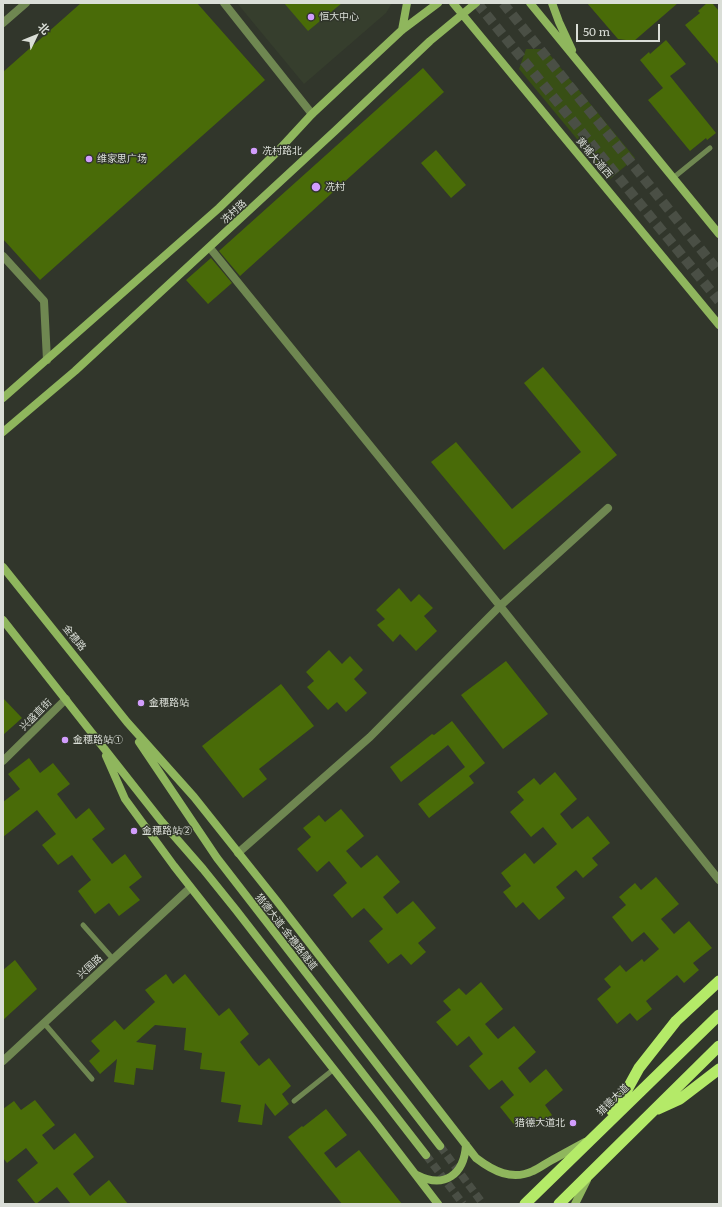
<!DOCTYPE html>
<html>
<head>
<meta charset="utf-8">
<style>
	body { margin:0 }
	#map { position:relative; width:722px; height:1207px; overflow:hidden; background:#31362b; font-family:Literata,"Noto Sans SC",serif }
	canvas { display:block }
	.frame { position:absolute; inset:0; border:4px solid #daded7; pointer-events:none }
	.north { position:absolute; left:16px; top:16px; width:40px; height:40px; -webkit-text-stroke:3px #31362b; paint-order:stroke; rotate:47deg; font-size:11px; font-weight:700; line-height:16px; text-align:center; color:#daded7 }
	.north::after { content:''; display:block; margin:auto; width:14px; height:18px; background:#daded7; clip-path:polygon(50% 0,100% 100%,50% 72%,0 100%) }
	.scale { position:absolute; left:576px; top:24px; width:84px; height:18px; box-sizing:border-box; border:2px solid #daded7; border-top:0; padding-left:5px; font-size:12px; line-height:14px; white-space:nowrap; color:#daded7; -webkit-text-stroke:3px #31362b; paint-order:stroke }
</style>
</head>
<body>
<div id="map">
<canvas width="722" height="1207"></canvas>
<div class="frame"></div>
<div class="north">北</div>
<div class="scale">50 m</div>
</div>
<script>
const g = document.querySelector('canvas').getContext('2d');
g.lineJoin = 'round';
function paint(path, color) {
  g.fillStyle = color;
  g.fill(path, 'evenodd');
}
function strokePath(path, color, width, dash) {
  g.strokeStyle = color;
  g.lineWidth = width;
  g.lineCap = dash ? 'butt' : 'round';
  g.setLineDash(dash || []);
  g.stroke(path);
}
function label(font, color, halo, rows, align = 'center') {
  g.font = font + ' Literata,"Noto Sans SC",serif';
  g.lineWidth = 3;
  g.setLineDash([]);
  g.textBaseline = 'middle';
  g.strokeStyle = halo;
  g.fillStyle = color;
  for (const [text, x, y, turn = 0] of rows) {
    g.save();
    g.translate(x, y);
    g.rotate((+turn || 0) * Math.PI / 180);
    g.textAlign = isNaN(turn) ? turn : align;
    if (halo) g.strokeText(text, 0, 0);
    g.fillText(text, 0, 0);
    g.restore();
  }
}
const built = new Path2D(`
	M237,3h155l-6,10 -82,71z`);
const green = new Path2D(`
	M526,49h19l90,109 -25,21 -91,-110z`);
const building = new Path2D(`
	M81,3h116l68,77 -225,200 -37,-41v-167z
	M284,3h58l-34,28z
	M587,3h91l-44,38 -16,-2z
	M707,3h5l7,8v54l-34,-40 15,-12 -2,-2z
	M666,40l20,24 -16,12 46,57 -9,7 -1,-2 -16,13 -42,-51 15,-12 -23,-28 9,-8 1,2z
	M423,68l21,24 -204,184 -21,-25z
	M436,150l30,35 -15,13 -30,-35z
	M211,258l21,25 -24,21 -22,-24z
	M543,367l74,88 -113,95 -73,-88 25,-20 56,67 69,-57 -57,-69z
	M399,588l12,14 8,-8 14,14 -9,8 13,15 -21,20 -16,-17 -7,8 -16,-17 8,-6 -9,-9z
	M329,650l13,14 8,-8 13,14 -9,9 13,14 -21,19 -9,-10 -9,8 -21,-23 7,-6 -8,-9z
	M506,661l42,53 -45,35 -42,-54z
	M281,684l33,42 -55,43 8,10 -24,19 -41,-52z
	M3,698l19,20 -19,17z
	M452,721l33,42 -16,13 5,7 -45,35 -11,-14 47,-37 -17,-22 -47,37 -11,-15 42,-33 2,1z
	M29,758l11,15 13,-10 17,21 -13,10 19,25 13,-11 16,21 -13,10 20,25 13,-10 17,23 -13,10 11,13 -21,16 -10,-13 -14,11 -17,-23 13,-11 -19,-25 -14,10 -16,-20 14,-11 -19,-24 -34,27v-35l17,-13 -12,-15z
	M555,772l22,27 -17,15 12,15 16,-13 22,27 -18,15 6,7 -15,13 -7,-8 -20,17 9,11 -26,22 -16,-18 -7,6 -13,-16 8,-6 -10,-13 24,-20 9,11 23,-20 -14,-17 -12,10 -21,-25 14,-12 -7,-8 17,-14 6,7z
	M341,809l23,27 -18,15 15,17 16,-13 23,27 -17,15 14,17 16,-13 23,27 -18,15 8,9 -15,13 -10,-11 -13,10 -19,-23 14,-12 -19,-21 -12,10 -19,-23 14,-12 -7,-9 -11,-13 -12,11 -20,-23 14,-12 -8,-9 16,-13 6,7z
	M656,877l23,27 -18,15 13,15 15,-13 23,27 -19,15 6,7 -15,13 -7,-8 -31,26 6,8 -15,12 -7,-8 -13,11 -20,-25 14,-12 -7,-8 16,-14 6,7 16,-13 2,3 15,-13 -15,-17 -12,10 -20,-25 14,-12 -7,-8 16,-14 6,7z
	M15,960l22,29 -34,31v-50z
	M166,974l7,10 12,-10 34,42 10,-8 20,26 -9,8 13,17 6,7 10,-8 22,28 -9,8 7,10 -14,12 -10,-13 -3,22 -24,-3 3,-17 -20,-3 4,-30 -25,-3 2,-16 -18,-3 2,-22 -31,-3 -19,17 20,3 -3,25 -17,-2 -2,17 -20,-3 3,-23 -17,15 -11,-13 11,-10 -9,-10 24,-21 9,10 31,-28 -10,-12z
	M481,982l22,27 -18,15 13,15 16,-13 22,26 -18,16 12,15 16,-14 17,21 -18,15 7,10 -16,13 -8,-11 -12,10 -16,-20 14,-12 -12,-15 -13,10 -20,-24 14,-12 -14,-18 -12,10 -21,-24 15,-12 -8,-9 16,-13 7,7z
	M35,1100l20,25 -13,10 12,15 21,-17 19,24 -21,17 17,22 19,-16 19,24h-57l-14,-17 -21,17 -19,-24 21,-17 -12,-15 -19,15 -4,-5v-49l11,-8 7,9z
	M326,1109l21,26 -23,18 12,15 23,-18 43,54h-60l-54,-67 14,-11 1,1z`);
const secondaryTunnel = new Path2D(`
	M440,1146l43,58
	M426,1155l37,49`);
const primaryTunnel = new Path2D(`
	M477,3l242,298
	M503,3l216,269`);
const service = new Path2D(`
	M673,178l37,-30
	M83,925l30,34
	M44,1023l48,56
	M294,1101l40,-32`);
const minor = new Path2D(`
	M224,3l88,111
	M3,23l23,-20
	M210,248l290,358 219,274
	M3,256l41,45 3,59
	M3,761l63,-62
	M238,853l132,-116 130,-131 108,-98`);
const tertiary = new Path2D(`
	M3,1061l187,-173`);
const secondary = new Path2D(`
	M453,3l266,322
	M530,3l189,231
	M552,3l7,19 13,28
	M402,30l5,-27
	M3,398l216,-190 57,-55 36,-39 90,-84 36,-27
	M3,432l72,-61 261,-241 94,-89 46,-38
	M3,567l124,155 67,75 82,103 200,258c17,13 36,23 57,13 7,-3 13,-8 19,-11 11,-6 22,-12 33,-18
	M3,620l159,202 41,47 33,41 190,245
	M139,742l78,116 223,288
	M106,756l19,43 49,67 202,257 62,81
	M417,1175c27,14 47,0 49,-30
	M575,1204l12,-24`);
const trunk = new Path2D(`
	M658,1109l22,-10 39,-30
	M612,1111l16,-23 11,-20 37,-47 43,-40
	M525,1204l194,-189
	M559,1204l160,-158`);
const markers = [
	[311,17,4,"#d29dfd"],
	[254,151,4,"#d29dfd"],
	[89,159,4,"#d29dfd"],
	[316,187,5,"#d29dfd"],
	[141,703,4,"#d29dfd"],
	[65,740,4,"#d29dfd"],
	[134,831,4,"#d29dfd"],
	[573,1123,4,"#d29dfd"]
];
const poiNames = [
	["恒大中心",319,17],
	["冼村路北",262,151],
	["维家思广场",97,159],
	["冼村",325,187],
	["金穗路站",149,703],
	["金穗路站①",73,740],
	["金穗路站②",142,831],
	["猎德大道北",565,1123,"right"]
];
const streetNames = [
	["黄埔大道西",594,158,50],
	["冼村路",234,212,-43],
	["金穗路",74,638,51],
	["兴盛直街",36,715,-45],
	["猎德大道-金穗路隧道",286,932,52],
	["兴国路",90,967,-43],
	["猎德大道",613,1100,-44]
];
paint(built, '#363e2d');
paint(green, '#384f15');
paint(building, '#496b08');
strokePath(secondaryTunnel, '#4a4f45', 8, [8, 4]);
strokePath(primaryTunnel, '#4a4f45', 10, [10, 5]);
strokePath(service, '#6f8751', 5);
strokePath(minor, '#6f8751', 8);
strokePath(tertiary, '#6f8751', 8);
strokePath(secondary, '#8fb65d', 8);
strokePath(trunk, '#b4ea68', 11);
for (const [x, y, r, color] of markers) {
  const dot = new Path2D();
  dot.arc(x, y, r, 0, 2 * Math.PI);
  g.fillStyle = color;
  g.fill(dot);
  strokePath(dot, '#31362b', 1.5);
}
label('10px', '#daded7', '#31362b', poiNames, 'left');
label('10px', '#daded7', '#31362b', streetNames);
</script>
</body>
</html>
